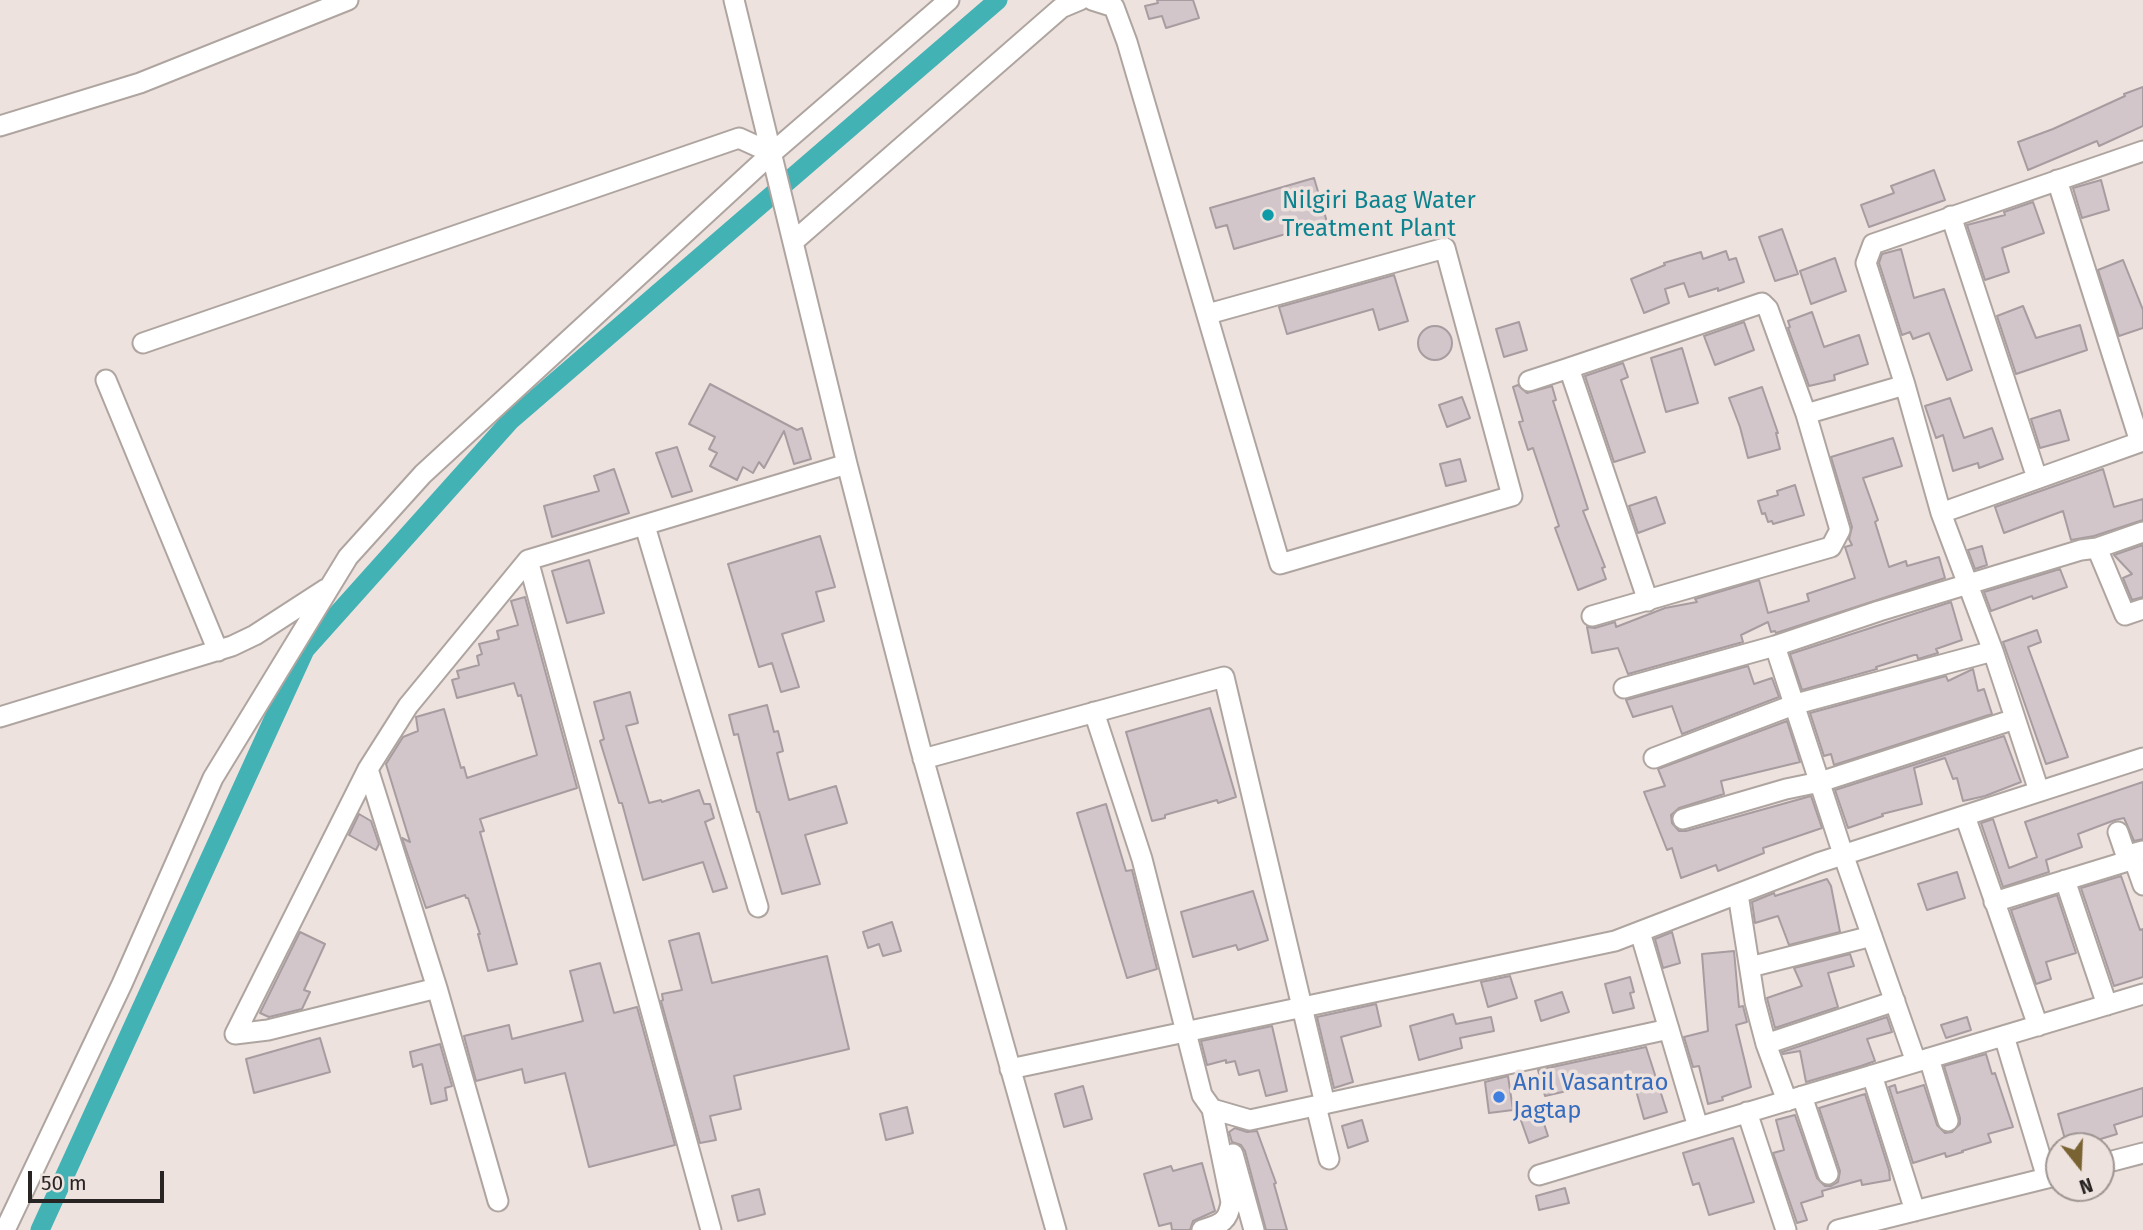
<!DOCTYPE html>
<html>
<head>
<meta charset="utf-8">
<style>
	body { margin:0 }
	#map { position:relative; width:2143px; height:1230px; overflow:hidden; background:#eee2de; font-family:"Fira Sans",sans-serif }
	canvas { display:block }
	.north { position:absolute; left:2045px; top:1132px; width:70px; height:70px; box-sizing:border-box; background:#eee2de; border:2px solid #9f9693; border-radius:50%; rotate:162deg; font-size:19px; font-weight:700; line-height:28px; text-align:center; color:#282423 }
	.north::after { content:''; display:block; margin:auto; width:24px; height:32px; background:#7a6333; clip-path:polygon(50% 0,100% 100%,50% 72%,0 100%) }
	.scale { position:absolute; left:28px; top:1171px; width:136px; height:32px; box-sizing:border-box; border:4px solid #282423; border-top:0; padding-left:9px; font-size:21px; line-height:24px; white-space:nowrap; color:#282423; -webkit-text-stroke:5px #eee2de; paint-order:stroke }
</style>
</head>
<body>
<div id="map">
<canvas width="2143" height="1230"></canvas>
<div class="north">N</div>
<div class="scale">50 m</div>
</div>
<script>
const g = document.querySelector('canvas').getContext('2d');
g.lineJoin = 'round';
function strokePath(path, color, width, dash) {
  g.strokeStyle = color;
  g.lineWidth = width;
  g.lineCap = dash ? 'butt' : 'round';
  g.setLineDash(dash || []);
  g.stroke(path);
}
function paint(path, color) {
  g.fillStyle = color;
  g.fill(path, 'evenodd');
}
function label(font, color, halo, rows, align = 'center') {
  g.font = font + ' "Fira Sans",sans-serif';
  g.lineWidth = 7;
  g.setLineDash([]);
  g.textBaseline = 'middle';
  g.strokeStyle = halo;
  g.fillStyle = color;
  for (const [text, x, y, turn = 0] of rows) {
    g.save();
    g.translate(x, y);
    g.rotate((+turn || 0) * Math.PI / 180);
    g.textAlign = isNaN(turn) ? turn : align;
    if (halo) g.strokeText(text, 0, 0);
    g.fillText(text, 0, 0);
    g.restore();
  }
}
const canal = new Path2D(`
	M40,1230l265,-580 206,-230 487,-420`);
const building = new Path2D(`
	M1157,0h36l6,18 -33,10 -4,-12 -13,3 -4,-13 13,-3z
	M2143,87v39l-44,20 -2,-5 -69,29 -10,-28 35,-13 72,-33 -1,-2z
	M1934,170l11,30 -76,27 -8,-22 33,-12 -3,-7z
	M1314,178l13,44 -93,27 -7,-24 -11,3 -6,-20z
	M2101,180l8,30 -27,8 -9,-30z
	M2033,202l11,31 -42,15 7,24 -24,8 -18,-55 38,-10 -1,-3z
	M1782,229l16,45 -23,7 -16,-44z
	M1901,249l13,49 30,-9 28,81 -25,10 -18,-47 -16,6 -3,-7 -8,3 -23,-72 3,-9z
	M1726,251l3,9 7,-2 8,24 -26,9v-3l-29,9 -5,-14 -19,6 4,14 -25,10 -13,-34 34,-14 -1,-2 37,-11 2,7z
	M1835,258l11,33 -35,13 -11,-33z
	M2123,260l20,50v18l-24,8 -21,-66z
	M1394,275l14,46 -29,9 -6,-21 -86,25 -8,-27z
	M2023,306l13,32 44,-13 7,25 -71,24 -19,-58z
	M1812,312l12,35 35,-12 9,29 -34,11 1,5 -26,6 -21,-58 2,-1 -2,-6z
	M1519,322l8,28 -23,7 -8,-28z
	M1744,322l10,28 -39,15 -11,-29z
	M1418 343a17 17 0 1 1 34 0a17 17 0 1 1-34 0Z
	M1682,348l16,55 -32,9 -15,-54z
	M1623,363l5,14 -7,3 24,72 -31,10 -29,-86z
	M710,384l87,46 5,-2 9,31 -17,5 -10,-33 -20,37 -5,-6 -6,11 -10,-6 -6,13 -27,-14 7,-13 -8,-4 6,-12 -26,-13z
	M1518,385l9,8 25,-7 4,14 -3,1 35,108 -5,2 22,56 -3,1 4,11 -28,11 -23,-62 4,-2 -26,-78 -5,2 -9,-28 4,-1 -10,-34z
	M1762,387l16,46h-2l4,16 -32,9 -8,-31 -11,-29z
	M1462,397l8,21 -23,9 -8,-22z
	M1950,398l14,40 28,-10 11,31 -24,9 -1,-5 -25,8 -10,-36 -7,3 -11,-32z
	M2060,410l9,30 -29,8 -9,-29z
	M1893,438l9,28 -39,12 15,42 -3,2 14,45 17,-6 1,5 32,-9 6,21 -169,55 -1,-2 -4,1 -3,-10 -27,13 2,7 -115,32 -10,-26 -26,5 -5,-26 8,1 20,-6 1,5 49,-19 32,-6 -2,-3 64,-19 9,33 41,-12 -2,-7 48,-16 -10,-31 7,-2 -3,-6 3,-12 -21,-70z
	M677,447l15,44 -20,6 -16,-44z
	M1460,459l6,22 -20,5 -6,-22z
	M614,469l15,44 -77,24 -8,-31 55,-15 -5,-15z
	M2103,469l11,38 29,-8v21l-49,16 -23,4 -8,-29 -59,22 -9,-26z
	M1795,485l9,30 -31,9 -1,-3 -4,1 -3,-9 -3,1 -4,-13 20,-6 -1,-4z
	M1656,497l9,26 -27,10 -9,-27z
	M820,536l15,51 -19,5 8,29 -42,13 17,53 -18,5 -9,-29 -13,4 -31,-103z
	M2143,545v52l-11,3 -9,-22 9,-4 -18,-19z
	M1982,546l5,19 -12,4 -7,-19z
	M589,560l15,53 -37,10 -15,-52z
	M2060,569l7,18 -34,12 -1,-3 -41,15 -7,-19z
	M525,597l52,191 -97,31 4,12 -4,1 37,132 -29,7 -10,-37h2l-12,-36h-2l-1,-3 -39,13 -24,-70 8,4 -24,-78 17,-27 15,-6 -2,-14 28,-8 17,59 3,-1 3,11 70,-23 -16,-60 -3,1 -4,-13 -57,15 -5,-18 7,-2 -2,-7 22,-6 -2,-9 5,-2 -3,-10 20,-5 -2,-8 21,-6 -7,-24z
	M1951,602l11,38 -26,9 2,4 -20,6 -1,-4h-3l-38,12 1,2 -75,21 -12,-36z
	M2037,630l4,12 -13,5 40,110 -22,7 -43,-122z
	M1748,666l6,18 18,-6 7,19 -97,37 -10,-28 -39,11 -7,-17z
	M1973,669l5,22 6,-2 8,25 -158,51 -3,-11 -7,2 -14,-43 136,-37 2,5z
	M630,692l8,31 -12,3 23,77 12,-3 1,2 37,-12 5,14h6l4,14 -9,4 22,66 -14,4 -10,-30 -60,18 -21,-77h-3l-19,-62 4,-2 -10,-37z
	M767,705l7,27 4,-1 5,20 -6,2 12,47 47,-14 11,37 -42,12 15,49 -38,10 -23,-82h-2l-19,-78 -4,1 -5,-20z
	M1210,708l26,89 -18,6 -1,-3 -52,15v3l-13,3 -26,-89z
	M1787,721l13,41 -79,19 3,13 -45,14 -8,7 1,8 7,8h7l125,-35 11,32 -59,20 1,5 -46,18 -2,-6 -35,13 -9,-30 -5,2 -23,-58 21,-6 -7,-17z
	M2004,736l17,46 -36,14 -22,5 -6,-23 -4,1 -8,-21 -31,10 8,36 -40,10 1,2 -35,12 -13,-38z
	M2143,782v57l-9,2 -10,-23 -9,2 -37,14 4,13 -36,13 3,12 -46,15 -22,-64 12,-4 16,49 28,-11 -12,-35z
	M1106,804l20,67 6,-1 25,99 -30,9 -50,-165z
	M359,814l12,7 8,23 -3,6 -27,-15z
	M1957,872l8,26 -38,12 -9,-26z
	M2121,876l19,54 3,-1v48l-29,9 -33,-98z
	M1827,879l4,7 9,46 -51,13 -11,-29 -23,7 -3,-21 22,-9 1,3z
	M1253,891l15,49 -30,10 -2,-5 -43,12 -12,-45z
	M2057,895l19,58 -30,9 5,17 -15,5 -25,-74z
	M892,922l9,29 -18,5 -4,-12 -11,4 -5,-16z
	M300,932l25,12 -21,46 6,2 -8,17 -33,8 -9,-4z
	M1672,932l8,31 -17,5 -8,-29z
	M699,933l13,50 115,-27 22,93 -115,27 7,33 -31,7 6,24 -16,3 -39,-142 2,-1 -1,-6 20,-4 -13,-49z
	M1734,951l5,56 4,-1 4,16 -11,3 15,62 -29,10 1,3 -15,4 -9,-38 -6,1 -9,-30 24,-6 -6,-77z
	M1850,954l4,12 -26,7 10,34 -63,21 -8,-30 35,-12 -8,-18z
	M600,963l14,50 23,-6 38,138 -86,22 -24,-94 -40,10 -3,-14 -46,12 -12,-45 45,-11 3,14 71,-18 -13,-50z
	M1510,976l7,22 -29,9 -7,-25z
	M1630,977l4,15 -4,1 4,15 -21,5 -8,-29z
	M1562,992l7,20 -28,9 -6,-20z
	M1376,1004l5,22 -40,11 12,45 -19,6 -17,-71z
	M1453,1014l3,10 35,-7 3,14 -34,7 2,10 -43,12 -9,-34z
	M1887,1017l5,15 -25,7 8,22 -14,5 -55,16 -6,-31 -17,3 -1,-2z
	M1967,1017l4,13 -25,8 -5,-13z
	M1272,1026l15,65 -21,5 -7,-26 -20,5 -4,-14 -9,2v-3l-19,5 -6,-24z
	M320,1038l10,34 -76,21 -8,-34z
	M440,1044l12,42 -7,2 2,12 -16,4 -9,-40 -9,3 -3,-15z
	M1646,1047l21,65 -23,7 -12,-43 -87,20 -7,-26z
	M1986,1054l6,20 3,-1 18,54 -25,7 3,8 -29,9 1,1 -17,5 -1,-4 -32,10 -24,-76 6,-2 2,8 27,-8 13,40 8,8 7,-1 8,-8v-6l-16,-52z
	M1508,1076l5,34 -24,3 -4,-31z
	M1083,1086l9,33 -28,8 -9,-33z
	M2143,1088v28l-29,9 3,9 -23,7 -2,-6 -26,8 -8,-29z
	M1865,1094l24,76 1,10 -28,5 -1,-5 -39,11 1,5 -22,7 6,17 -10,3 -24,-70 11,-3 -8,-30 19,-5 22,63 8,8h6l7,-4 2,-11 -21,-63z
	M1538,1105l10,31 -19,7 -11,-31z
	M907,1107l6,26 -27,7 -6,-26z
	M1362,1120l6,21 -20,7 -6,-22z
	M1235,1128l12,4 10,-1 19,52 -2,1 13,46h-21l-21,-79 -4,-6 -9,-3 -3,-10z
	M1733,1138l21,64 -45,13 -10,-32 -6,2 -10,-32z
	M1202,1163l13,48 -22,10 -3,9h-18l-1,-7 -12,3 -15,-52 27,-8 2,5z
	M1565,1188l4,15 -30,7 -3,-14z
	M759,1189l6,25 -27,7 -6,-25z`);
const minor = new Path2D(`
	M734,0l113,464 73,283 136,483
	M1092,0l22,7 13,35 153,522 232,-68 -67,-248 -237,66
	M0,126l140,-43 208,-83
	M2057,180l83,262
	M1951,216l86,262
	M794,241l267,-233 19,-8
	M143,343l596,-205 33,15
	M106,380l112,271
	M1529,381l40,-13
	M1941,513l202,-72
	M645,526l113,381
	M2097,548l28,67 18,-6
	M528,560l183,670
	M1648,601l-79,-233 193,-65 6,6 38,105
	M1592,616l239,-69 9,-17 -34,-116 99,-29
	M1775,646l68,208 73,208
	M1624,688l151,-42 104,-35 202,-61 16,-2 46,-16
	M1094,712l48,147 60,236 10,14 38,11 419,-91
	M0,717l232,-71 23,-11 71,-46
	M1654,758l142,-54 197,-53
	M923,759l301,-82 101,427
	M368,769l69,219 61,213
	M2039,791l-46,-140 -52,-138 -36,-128 -39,-122 7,-19 270,-93
	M1965,816l73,210
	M1683,819l103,-30 34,-7 195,-63
	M2118,832l10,29
	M2132,854l11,31
	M2065,880l42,125
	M1738,894l17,108 11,42 21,57
	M1994,902l134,-41 4,-7 11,-3
	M1640,932l58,195
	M1750,967l122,-31
	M437,988l-169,42 -33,4 133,-265 40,-63 120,-146 319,-96
	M2004,1036l43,142
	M1766,1044l129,-43
	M1929,1058l19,63
	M1010,1069l605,-128 203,-78 325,-105
	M1872,1075l43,136
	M1802,1096l26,78
	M1316,1106l13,53
	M1747,1112l39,118
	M1233,1154l21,76
	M2101,1164l42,-11
	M1539,1175l604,-181
	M5,1230l117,-246 91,-206 135,-221 75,-83 349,-321 177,-153
	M1202,1230c18,-6 26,-7 29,-28l-19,-93
	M1838,1230l221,-55`);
const markers = [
	[1268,215,7,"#0f9aa8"],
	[1499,1097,7,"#3f7fe0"]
];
const cultureNames = [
	["Nilgiri Baag Water",1282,201],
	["Treatment Plant",1282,229]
];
const shopNames = [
	["Anil Vasantrao",1513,1083],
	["Jagtap",1513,1111]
];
strokePath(canal, '#42b2b4', 19);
paint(building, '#d2c6ca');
strokePath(building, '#a79ca0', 2);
strokePath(minor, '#afa5a0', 23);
strokePath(minor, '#fff', 19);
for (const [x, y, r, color] of markers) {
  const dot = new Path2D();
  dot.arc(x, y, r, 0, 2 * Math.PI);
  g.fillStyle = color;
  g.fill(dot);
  strokePath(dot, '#eee2de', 2.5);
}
label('24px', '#0d838f', '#eee2de', cultureNames, 'left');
label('24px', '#366cbe', '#eee2de', shopNames, 'left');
</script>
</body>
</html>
